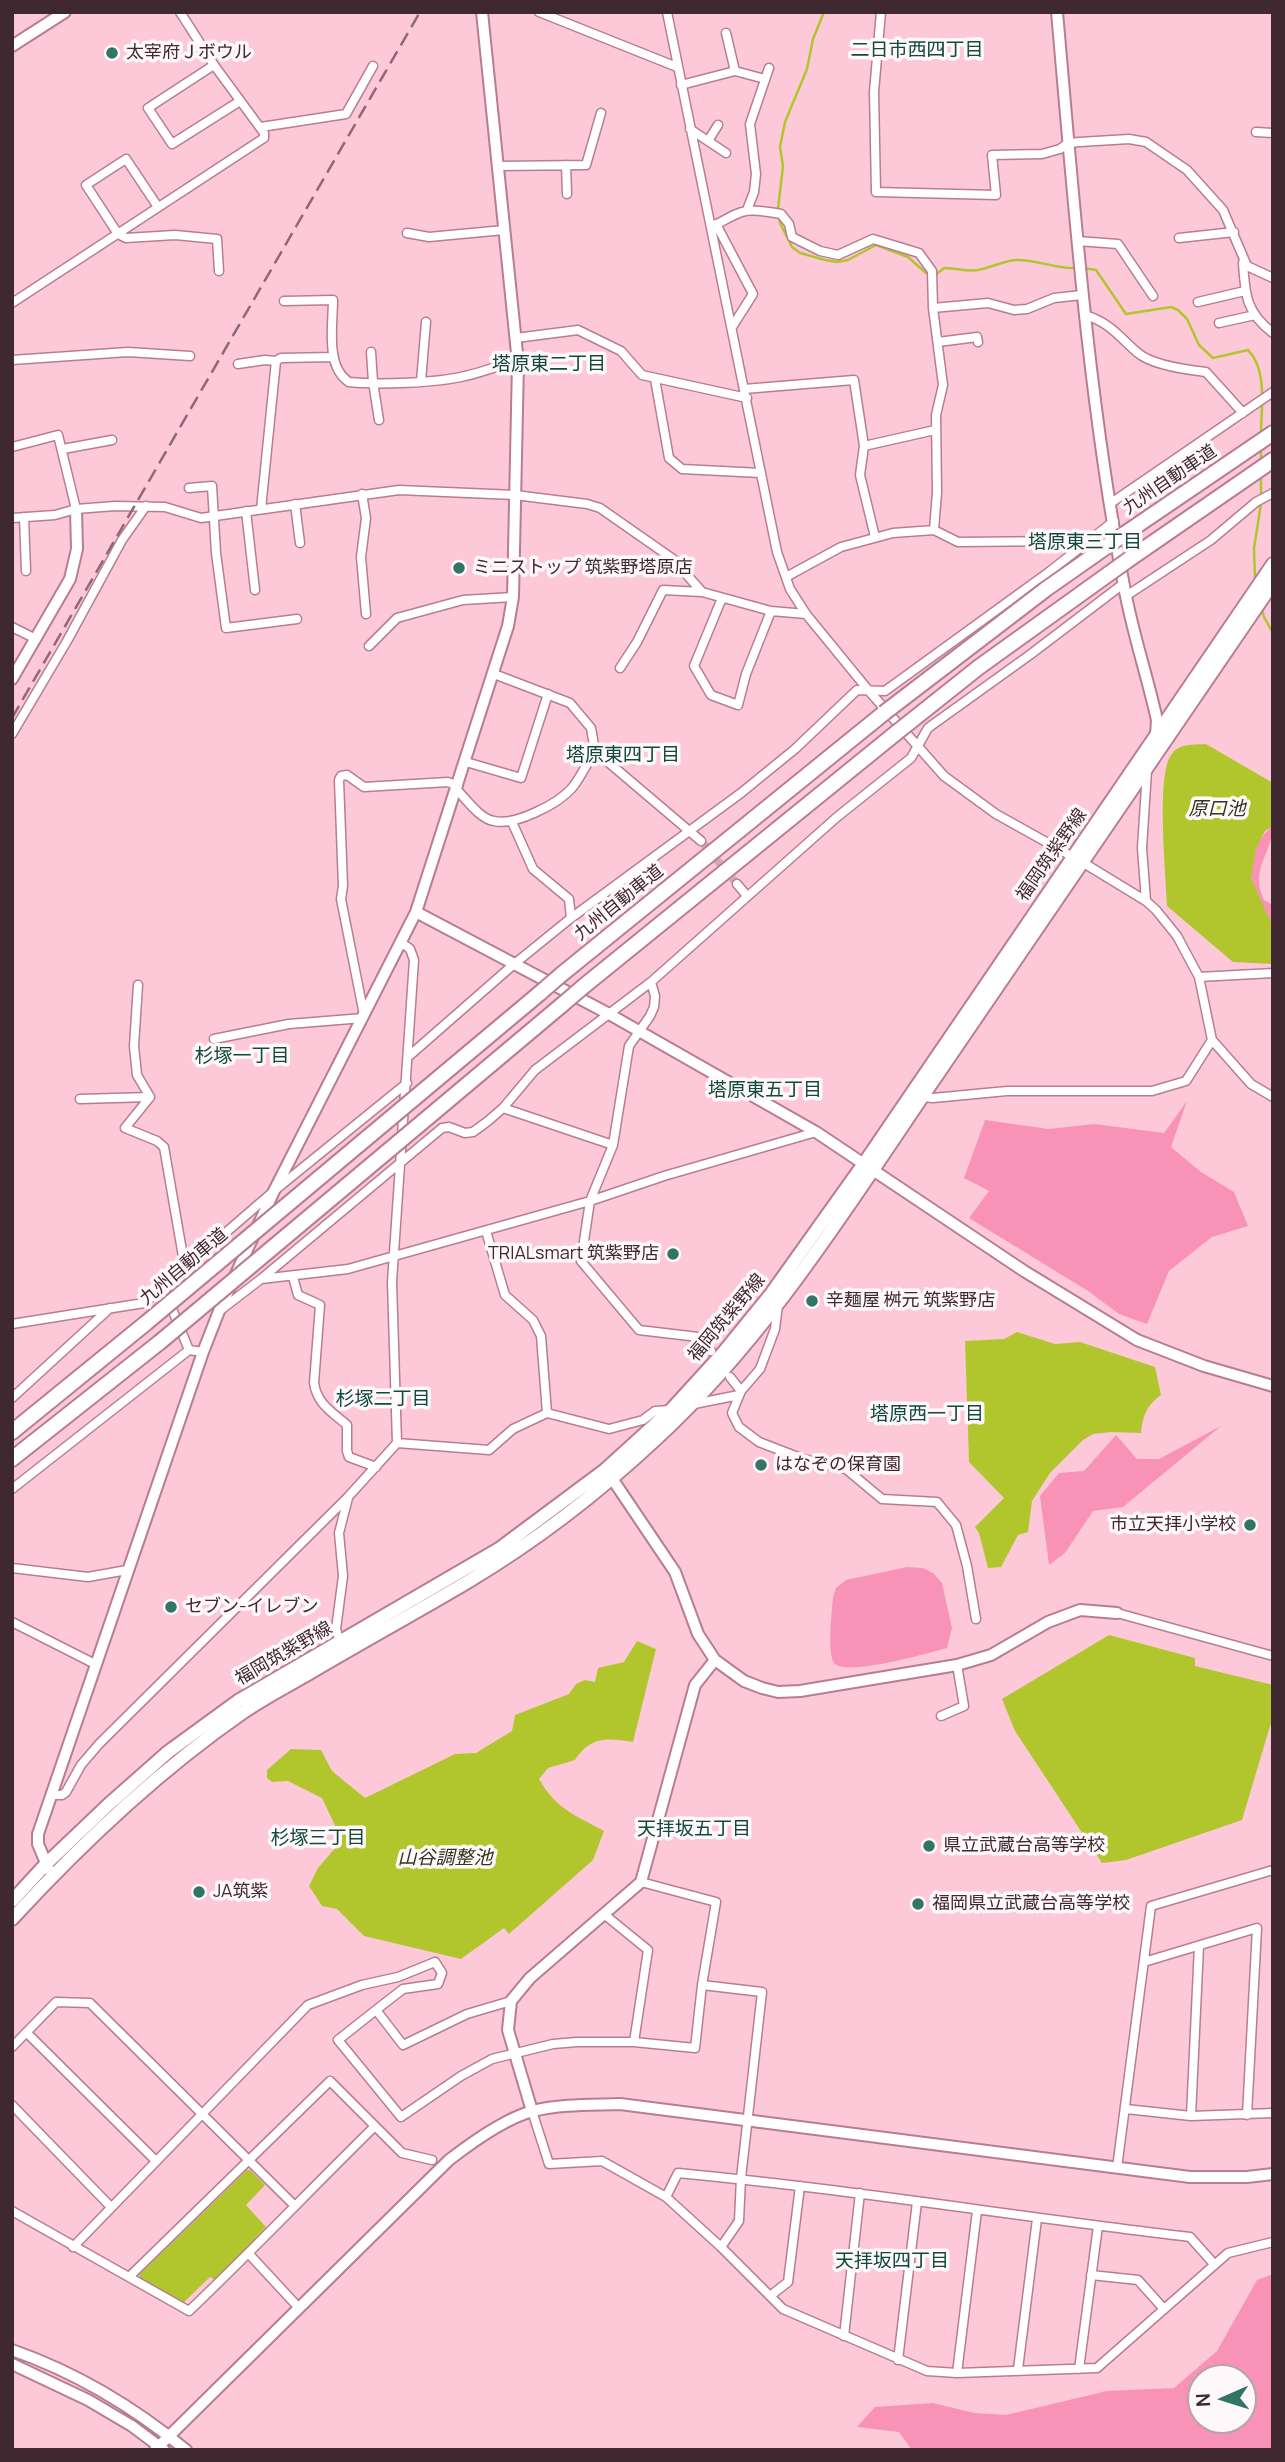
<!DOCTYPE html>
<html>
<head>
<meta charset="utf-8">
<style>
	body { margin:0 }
	#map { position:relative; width:1285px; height:2462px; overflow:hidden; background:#fdc9d9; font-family:Manrope,sans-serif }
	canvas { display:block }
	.frame { position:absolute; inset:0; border:14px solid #402830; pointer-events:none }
	.north { position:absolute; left:1187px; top:2364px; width:70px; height:70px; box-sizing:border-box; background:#fff8fa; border:2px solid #b3a5a9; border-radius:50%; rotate:267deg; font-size:19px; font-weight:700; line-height:28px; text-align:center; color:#402830 }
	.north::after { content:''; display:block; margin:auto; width:24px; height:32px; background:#327567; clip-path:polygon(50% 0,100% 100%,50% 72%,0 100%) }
</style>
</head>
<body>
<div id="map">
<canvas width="1285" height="2462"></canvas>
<div class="frame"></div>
<div class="north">N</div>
</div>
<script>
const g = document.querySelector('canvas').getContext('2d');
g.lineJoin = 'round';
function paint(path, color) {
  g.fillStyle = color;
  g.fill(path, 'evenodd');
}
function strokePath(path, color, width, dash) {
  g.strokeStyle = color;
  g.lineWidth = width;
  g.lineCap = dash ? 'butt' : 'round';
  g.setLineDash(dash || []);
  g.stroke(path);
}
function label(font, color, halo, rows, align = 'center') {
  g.font = font + ' Manrope,"Noto Sans JP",sans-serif';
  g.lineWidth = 7;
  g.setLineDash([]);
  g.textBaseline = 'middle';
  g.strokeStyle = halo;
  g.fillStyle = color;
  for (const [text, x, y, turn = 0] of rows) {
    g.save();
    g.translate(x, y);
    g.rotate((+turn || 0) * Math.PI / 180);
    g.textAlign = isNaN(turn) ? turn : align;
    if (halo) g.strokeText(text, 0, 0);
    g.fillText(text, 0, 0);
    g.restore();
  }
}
const green = new Path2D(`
	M1273,826c0,20 -15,36 -14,57 0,5 3,12 5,17l9,5v22c-6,-16 -17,-29 -21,-46 -5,-18 6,-45 21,-55z
	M1187,1101l-16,46 30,25 33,20 14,34 -36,11 -43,34 -22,53 -28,-10 -31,-23 -119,-73 20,-27 -25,-13 21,-58 63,9 47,-5 69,9z
	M1221,1426l-98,81 -30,4 -28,42 -16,12 -9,-69 19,-23 25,-2 32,-36 21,24h22z
	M907,1567l16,1 10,5 9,10 10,45 -5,20c-18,5 -102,29 -113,15 -7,-11 -2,-52 -1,-66l3,-9 10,-8z
	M1273,2274v176h-361l-13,-18 -42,-5 18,-20 58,-4 41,10 32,2 101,-24 67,-3 43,-37 40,-71zM1243,2378v42h-42v-42z`);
const water = new Path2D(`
	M1206,744l67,39v43l-8,5 -9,18 -5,29 22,49v37l-40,-2 -66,-56c-1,-30 -11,-130 4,-151 8,-12 22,-10 35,-11z
	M1017,1332l38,12 25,-2 75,25 6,28c-15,11 -18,21 -20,38l-30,-1 -18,2 -10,6 -33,33 -18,28 -4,31 -10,3 -17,32 -13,1 -9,-35 -4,-6 29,-29 -35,-36 -4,-121 39,-2z
	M1109,1635l86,23v8l78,19v31l-31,104 -116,40 -24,3 -87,-132 -13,-32z
	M637,1641l19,8 -23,93c-26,-4 -42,-6 -58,18l-27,8 -9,11c17,30 36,36 65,52l-11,29 -84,74 -5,-6 -43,31 -97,-23 -27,-27 -15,-3 -13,-20 9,-18 24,-28 -20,-42 -34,-17 -16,1 -5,-4v-8l24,-21 30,1 11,21 33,27 90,-44 21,-1 36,-22 3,-16 54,-21 7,-10 9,-4 10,2 3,-14 26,-6z
	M247,2170h3l15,15 -19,20 20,22 -51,53 -5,-3 -27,26 -42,-23 -2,-5z`);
const stream = new Path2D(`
	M824,12l-11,27 -6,30 -22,53 -5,25 3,19 -5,43 2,14 12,24 8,6 25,7 12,2 11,-2 28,-15 32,12 18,16h12l6,-5c11,0 24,4 34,2 13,-2 24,-9 38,-10 20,-1 38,9 60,8
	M1083,268l13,2 30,44 45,-7 7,3 9,9 12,26 14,13 35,-8c20,20 13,58 13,84
	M1261,462v-14
	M1261,497v-21
	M1255,580l-1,-32 7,-44
	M1261,607l3,10 9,16`);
const streetTunnel = new Path2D(`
	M701,841l36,43`);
const street = new Path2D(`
	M539,12l138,55
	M667,12l110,540 13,37 16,25 63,77 75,85 52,38 86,48 64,39 10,9 21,26 22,41 13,63 39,44 22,13
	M881,12l-7,80 2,100 120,3 -4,-40 50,-1 18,-5 8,-6 12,-1 49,-3 17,3 41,28 36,40 24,56 26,12
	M214,65l-66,43 24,36 68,-43
	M735,71l30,8
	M681,85l54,-14 -9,-38
	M261,127l85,-13 27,-48
	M690,129l36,24
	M1256,132l17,1
	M708,141l10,-16
	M566,165l1,29
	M498,166l88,-1 15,-52
	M158,207l-32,-48 -40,26 32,49 8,4 49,-3 42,4 2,32
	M747,210l7,-18 2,-18 -6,-50 19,-56
	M716,224l37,70 -21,33
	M712,227c32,-18 33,-20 69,-13l8,10 3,13 28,14 18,4 35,-16 46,14 13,18 1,37 10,77 -7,30 1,77 -3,38
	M407,233l22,4 75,-7
	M1179,238l55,-6
	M1077,241l41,3 35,52
	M1243,263c2,31 3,50 30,70
	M284,301l49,-1c0,24 -8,67 16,82 29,3 88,1 116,-6 19,-4 34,-12 53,-13
	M1198,302l47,-11
	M12,303l252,-165v-5l-50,-68 -34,-53
	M933,308l55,-5 26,7 13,-1 27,-11 28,-3
	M1085,315c26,8 34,22 53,38 14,12 50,17 68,19l37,41
	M1219,323l36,-8
	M516,338l62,-8 43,21 21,24 105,23
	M938,342l39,-5 1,5
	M371,352l2,30 6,38
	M12,360l116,-8 62,4
	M238,364l27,-4 11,1
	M655,379l14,79 13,11 79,4
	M421,381l5,-59
	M744,389l110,-9 10,66 -4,29 15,62
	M864,446l71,-16
	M12,447l46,-12 18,74
	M63,449l49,-9
	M189,488l23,-2 4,67 10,75 71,-9
	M362,494l4,24 -5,39 5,57
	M1111,503l162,-111
	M295,504l5,39
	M261,509l15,-148 5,-3 52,-1
	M246,511l9,79
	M24,517l2,54
	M12,518l43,-3 21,-6 39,-3 50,1 36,11 198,-28 116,5 72,9 13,4 73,51 29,33 69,19 35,3
	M786,577l55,-30 52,-14 41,-3 24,12 107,-1 20,3
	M1126,596l85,-56 45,-38 17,-9
	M722,598l-28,68 17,29 27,10 8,-31 25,-63
	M12,627l24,12
	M369,646l28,-28 66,-18 50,-3
	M620,668l17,-26 26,-52 39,2
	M12,734l55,-93 55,-101 24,-34
	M595,751l106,90
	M466,762l55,16 27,-84
	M457,790c10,10 23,29 37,31 21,5 64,-17 78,-33 9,-11 15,-25 23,-37l-4,-23 -21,-25 -76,-29
	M512,822l21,47 36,30 2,19
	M737,884l10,12
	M1146,901l-4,-53 5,-77
	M1199,977l74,-4
	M651,982l4,14 -1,11 -4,9 -21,30 -16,99 -23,56 -9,60 58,69 59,7 13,14
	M138,985l-4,61 3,29 13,22 -25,31 32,13 7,6 21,121
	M364,1015l-23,-116 2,-13 -4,-106 2,-4 6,-1 17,12 84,-5 10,4
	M214,1039l75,-15 74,-6
	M409,1056l104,-91 58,-47 170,-125 54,-44 62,-59 28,1 164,-119 65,-51
	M922,1097l11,1 74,-7h145l34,-10 26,-41
	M80,1099l70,-2
	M503,1108l110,37
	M486,1231l19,64 28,25 8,16 6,77
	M293,1277l5,18 22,10 -6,78c3,21 18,29 33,42v26l2,6 27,10
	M261,1279l87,-10 242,-68 74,-25 152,-44
	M163,1287l26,63
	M778,1305l-3,24 -15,40 -19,22 -9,22 7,14 20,15 44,17 43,10 36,30 55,3 19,23 11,41 9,53
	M222,1309l39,-30 181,-151 7,-1 16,6 8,-1 15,-11 15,-13 32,-38 116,-88 186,-165 74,-59 17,-30 103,-74 92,-70
	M12,1324l132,-21 130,-112 133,-108
	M730,1377l11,14
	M12,1398l98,-90
	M694,1404l45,-9
	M397,1443l92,7 24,-21 34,-16 62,16 34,-9 12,-9 15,-1
	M12,1489l177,-139 14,2
	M12,1568l76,9 39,-7
	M1117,1613l156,43
	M12,1622l83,42
	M340,1643l-4,-14 7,-53 -4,-43 9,-35
	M941,1716l23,-10 -7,-41
	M52,1795h10l4,-3 15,-27 18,-21 249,-247 49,-54 -5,-161 22,-322 -4,-11 -8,-6
	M605,1915l43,35 -14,92
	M1144,1962l113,-34 -10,187
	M702,1985l60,7 -21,186 -2,43 -18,26
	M511,2001l-44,13 -64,31 -27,-35 -38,30 63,77 60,-41 31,-17 61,-15 24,-2h57l61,6 7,-63 14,-83 -75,-20
	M27,2033l129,128
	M12,2047l44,-45 34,1 204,202
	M12,2105l99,102
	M1126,2109l65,7 82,-3
	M532,2111l17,53 53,-3 64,36 55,50 62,62 144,62 30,2 140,-5 131,-115 45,-11
	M1191,2116l8,-170
	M1117,2168l34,-262 122,-36
	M666,2197l12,-24c171,16 341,44 512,64l24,27
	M12,2211l177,100c63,-60 123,-123 185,-184
	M73,2247l235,-242 54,-20 36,-8 37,-15 7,11 -4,11 -35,5 -27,21
	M249,2254l50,54
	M1091,2275l47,5 25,28
	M129,2277l201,-196 72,72 30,7
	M770,2296l18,-14 12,-96
	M844,2336l16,-143
	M898,2360l19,-158
	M1018,2369l19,-150
	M1079,2369l19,-143
	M957,2373l20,-162`);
const secondary = new Path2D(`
	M1057,12c17,192 31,385 67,574 8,45 23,89 33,134l-1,15
	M12,46l53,-34
	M12,679l58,-100 7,-30 -1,-40
	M416,912l193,102 207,118 208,139 113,69 67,26 69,20
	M609,1474l66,98 23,62 17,26 29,21 18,7 16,4 22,-1 157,-26 34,-10 57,-33 32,-12 37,3
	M49,1870l-11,-26v-10l165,-482 16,-41 55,-120 142,-279 92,-286 5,-29 5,-234 -36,-351
	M532,2111l-24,-81 3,-29 19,-23 111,-96 54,-197 20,-25
	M12,2350c63,22 123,58 174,100
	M12,2364l76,36 44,26 32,24
	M155,2450l294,-290c22,-17 57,-42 84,-49 28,-7 58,-6 87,-7l570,73h57l26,-3`);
const primary = new Path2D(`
	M12,1901l34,-37 62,-59 60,-53 70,-51 261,-152 106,-79 66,-60 52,-57 48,-59 92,-129 410,-601
	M12,1919c70,-76 145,-147 230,-206 20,-14 43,-26 64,-38 54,-32 109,-62 163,-94 67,-40 129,-88 186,-141 113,-104 194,-236 280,-362 113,-165 225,-330 338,-495`);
const highway = new Path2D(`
	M1123,535l150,-102
	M1128,560l145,-100
	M562,974l322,-261
	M584,986l312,-253
	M423,1091l117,-98
	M438,1109l125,-105
	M12,1432l134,-109
	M12,1459l148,-117`);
const rail = new Path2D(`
	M12,718l408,-706`);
const highwayBridge = new Path2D(`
	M884,713l162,-124 77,-54
	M896,733l83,-66 149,-107
	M540,993l22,-19
	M563,1004l21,-18
	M146,1323l277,-232
	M160,1342l278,-233`);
const markers = [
	[112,53,7,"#327567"],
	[459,568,7,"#327567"],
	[673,1254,7,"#327567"],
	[812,1301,7,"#327567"],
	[761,1465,7,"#327567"],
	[1250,1525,7,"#327567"],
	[171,1607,7,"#327567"],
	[929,1846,7,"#327567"],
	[199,1892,7,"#327567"],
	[918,1904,7,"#327567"]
];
const poiNames = [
	["太宰府Ｊボウル",126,53],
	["ミニストップ 筑紫野塔原店",473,568],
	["TRIALsmart 筑紫野店",659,1254,"right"],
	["辛麺屋 桝元 筑紫野店",826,1301],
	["はなぞの保育園",775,1465],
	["市立天拝小学校",1236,1525,"right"],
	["セブン-イレブン",185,1607],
	["県立武蔵台高等学校",943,1846],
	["JA筑紫",213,1892],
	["福岡県立武蔵台高等学校",932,1904]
];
const streetNames = [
	["九州自動車道",1170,480,-34],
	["福岡筑紫野線",1052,855,-55],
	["九州自動車道",619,903,-39],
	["九州自動車道",184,1267,-40],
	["福岡筑紫野線",727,1318,-50],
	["福岡筑紫野線",284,1654,-30]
];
const neighbourhoodNames = [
	["二日市西四丁目",917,51],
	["塔原東二丁目",549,365],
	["塔原東三丁目",1085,543],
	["塔原東四丁目",623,756],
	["杉塚一丁目",242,1057],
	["塔原東五丁目",765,1091],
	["杉塚二丁目",383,1400],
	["塔原西一丁目",927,1415],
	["天拝坂五丁目",694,1830],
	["杉塚三丁目",318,1839],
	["天拝坂四丁目",892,2262]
];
const waterNames = [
	["原口池",1217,810],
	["山谷調整池",445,1859]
];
paint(green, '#f893b7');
paint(water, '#b1c62c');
strokePath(stream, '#b1c62c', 2.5);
strokePath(streetTunnel, '#d7a9b7', 8, [8, 4]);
strokePath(street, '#b87d91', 11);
strokePath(secondary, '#b87d91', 14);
strokePath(primary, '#b87d91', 16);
strokePath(highway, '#b87d91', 18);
strokePath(street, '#fff', 8);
strokePath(secondary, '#fff', 10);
strokePath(primary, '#fff', 12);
strokePath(highway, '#fff', 14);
strokePath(rail, '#8c6974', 2.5, [14, 7]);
strokePath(highwayBridge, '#b87d91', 18, []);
strokePath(highwayBridge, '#fff', 14);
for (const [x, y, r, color] of markers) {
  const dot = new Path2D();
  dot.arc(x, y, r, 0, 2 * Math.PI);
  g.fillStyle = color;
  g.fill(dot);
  strokePath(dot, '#fff8fa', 2.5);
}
label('18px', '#402830', '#fff8fa', poiNames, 'left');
label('18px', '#402830', '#fff8fa', streetNames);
label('19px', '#10493e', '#fff8fa', neighbourhoodNames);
label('italic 19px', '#31361e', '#fff8fa', waterNames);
</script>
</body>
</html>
